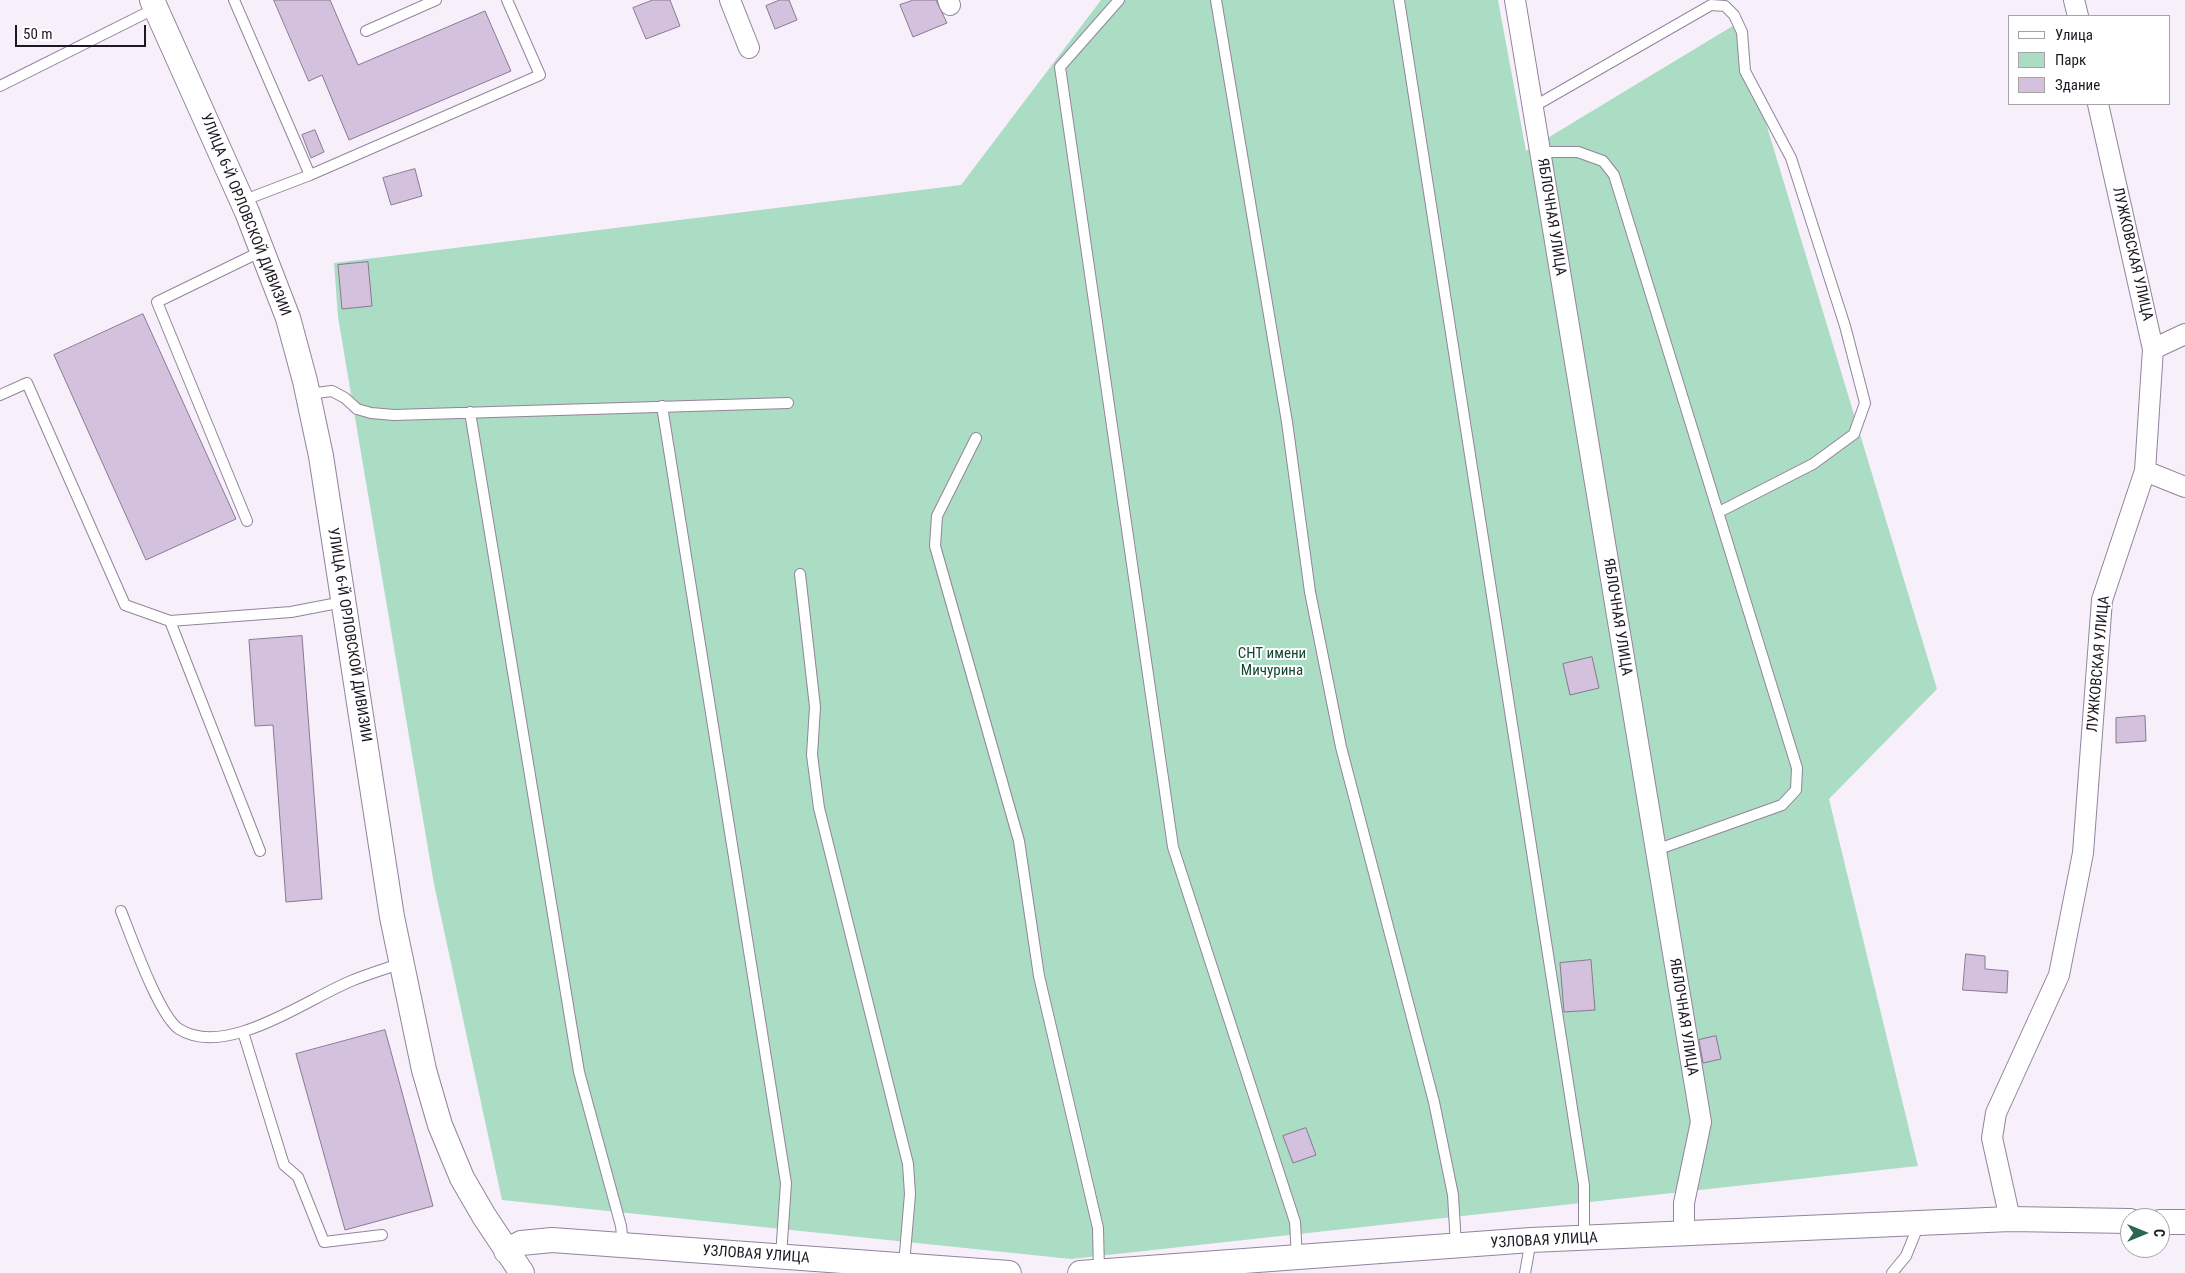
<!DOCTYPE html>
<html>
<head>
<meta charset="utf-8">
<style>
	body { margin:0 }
	#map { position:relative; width:2185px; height:1273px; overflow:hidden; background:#f7f0fb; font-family:"Roboto Condensed",sans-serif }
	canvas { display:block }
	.legend { position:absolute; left:2008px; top:15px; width:162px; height:90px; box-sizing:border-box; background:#fff; border:1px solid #a5a3a7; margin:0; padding:6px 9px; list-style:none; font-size:15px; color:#1e1822 }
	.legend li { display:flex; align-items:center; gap:10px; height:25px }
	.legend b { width:25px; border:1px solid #a5a3a7 }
	.north { position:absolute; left:2120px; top:1208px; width:50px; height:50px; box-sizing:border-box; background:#fff; border:1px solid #a5a3a7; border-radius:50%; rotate:90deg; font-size:14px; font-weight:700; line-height:20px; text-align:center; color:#1e1822 }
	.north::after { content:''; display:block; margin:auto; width:18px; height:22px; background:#2e6750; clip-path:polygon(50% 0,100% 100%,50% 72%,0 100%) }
	.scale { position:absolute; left:15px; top:25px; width:131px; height:22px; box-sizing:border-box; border:2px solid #1e1822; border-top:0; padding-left:6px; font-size:15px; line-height:18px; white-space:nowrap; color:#1e1822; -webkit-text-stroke:4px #fff; paint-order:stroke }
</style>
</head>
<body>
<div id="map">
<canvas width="2185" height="1273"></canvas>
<ul class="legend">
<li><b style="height:6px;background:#fff"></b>Улица</li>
<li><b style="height:14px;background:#abdcc4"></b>Парк</li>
<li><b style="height:14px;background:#d3c1dd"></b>Здание</li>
</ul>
<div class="north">С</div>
<div class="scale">50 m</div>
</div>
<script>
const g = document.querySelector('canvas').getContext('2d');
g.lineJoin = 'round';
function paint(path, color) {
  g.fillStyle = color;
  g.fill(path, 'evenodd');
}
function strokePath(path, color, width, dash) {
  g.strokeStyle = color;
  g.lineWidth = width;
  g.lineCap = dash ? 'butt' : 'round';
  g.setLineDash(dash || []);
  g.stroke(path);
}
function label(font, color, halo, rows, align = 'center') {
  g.font = font + ' "Roboto Condensed",sans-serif';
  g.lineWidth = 4;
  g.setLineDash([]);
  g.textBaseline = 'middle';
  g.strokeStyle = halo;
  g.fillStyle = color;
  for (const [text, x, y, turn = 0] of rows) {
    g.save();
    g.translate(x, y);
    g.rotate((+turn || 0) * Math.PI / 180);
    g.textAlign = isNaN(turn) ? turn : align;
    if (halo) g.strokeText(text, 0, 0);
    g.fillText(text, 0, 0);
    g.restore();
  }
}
const green = new Path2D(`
	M1101,0h397l28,151 210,-127 201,665 -108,110 89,367 -847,93 -569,-59 -68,-316 -96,-567 -4,-54 627,-78z`);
const building = new Path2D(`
	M274,0h56l28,65 127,-54 26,60 -162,69 -27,-65 -13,6z
	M653,0h17l10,26 -34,13 -13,-31z
	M780,0h9l8,20 -22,9 -9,-23z
	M914,0h22l11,23 -34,14 -13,-32z
	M315,130l9,22 -13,6 -9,-23z
	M415,169l7,27 -31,9 -8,-27z
	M368,262l4,44 -30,3 -4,-44z
	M143,314l93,205 -90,41 -92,-205z
	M302,636l20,263 -36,3 -13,-177 -18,1 -6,-86z
	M1592,657l7,31 -29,7 -7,-31z
	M2145,716l1,25 -30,2v-25z
	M1966,954l19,2v13l23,2 -1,22 -44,-3z
	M1591,960l4,50 -31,2 -4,-49z
	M385,1030l48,176 -88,24 -49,-176z
	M1716,1036l5,23 -18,4 -4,-23z
	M1306,1128l10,27 -23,8 -10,-27z`);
const service = new Path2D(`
	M234,0l76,175
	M1119,0l-59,67 113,780 122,375 2,36
	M1216,0l71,422 23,170 31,155 93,355 19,93 3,51
	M1399,0l185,1185v54
	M366,31l70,-31
	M0,86l156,-78
	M1533,107l178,-102 14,1 9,9 8,17 3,39 46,87 54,168 20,77 -11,31 -41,30 -94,48
	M1541,152h37l25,9 11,14 183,593 -1,22 -14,15 -126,45
	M242,201l68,-26 230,-100 -33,-75
	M308,394l24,-3 13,7 12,11 14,4 23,2 394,-12
	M0,395l27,-12 98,222 45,16
	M662,406l124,777 -5,73
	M470,412l109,660 42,154 2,19
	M976,438l-39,78 -2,30 84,295 20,135 59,252 1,44
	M247,521l-90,-219 105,-51
	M800,574l15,133 -3,48 7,53 89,356 2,30 -6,71
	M260,851l-90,-230 121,-9 52,-10
	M121,911c10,25 38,105 58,118 47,30 128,-30 172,-48 17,-7 34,-12 51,-18
	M243,1032l41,133 14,12 26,65 58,-7
	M1525,1273l6,-33
	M1892,1273l14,-17 13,-32`);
const minor = new Path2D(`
	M730,0l19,48
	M948,0l2,5
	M1515,0l186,1122 -17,81v31
	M2074,0l4,16
	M2153,349l32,-15
	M2145,471l40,16
	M2010,1219l-18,-81 4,-25 63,-138 24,-122 19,-253 43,-129 8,-122 -55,-245`);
const tertiary = new Path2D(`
	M152,0l95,212 41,106 17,63 16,75 71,461 32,153 16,55 22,53 22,38 38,57
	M2160,1222h25
	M506,1251l15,-8 31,-3 457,33
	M1080,1273l451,-33 479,-21 120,2`);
const streetNames = [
	["УЛИЦА 6-Й ОРЛОВСКОЙ ДИВИЗИИ",245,215,68],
	["ЯБЛОЧНАЯ УЛИЦА",1551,217,81],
	["ЛУЖКОВСКАЯ УЛИЦА",2132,254,77],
	["ЯБЛОЧНАЯ УЛИЦА",1617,617,81],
	["УЛИЦА 6-Й ОРЛОВСКОЙ ДИВИЗИИ",349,635,81],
	["ЛУЖКОВСКАЯ УЛИЦА",2099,664,-85],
	["ЯБЛОЧНАЯ УЛИЦА",1683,1017,81],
	["УЗЛОВАЯ УЛИЦА",1544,1241,-3],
	["УЗЛОВАЯ УЛИЦА",756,1255,4]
];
const parkNames = [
	["СНТ имени",1272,654],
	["Мичурина",1272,671]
];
paint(green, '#abdcc4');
paint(building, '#d3c1dd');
strokePath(building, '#897892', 1);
strokePath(service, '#93839d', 12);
strokePath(minor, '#93839d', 22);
strokePath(tertiary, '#93839d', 26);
strokePath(service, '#fff', 10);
strokePath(minor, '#fff', 20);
strokePath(tertiary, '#fff', 24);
label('15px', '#1e1822', '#fff', streetNames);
label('15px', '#114632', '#fff', parkNames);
</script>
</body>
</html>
